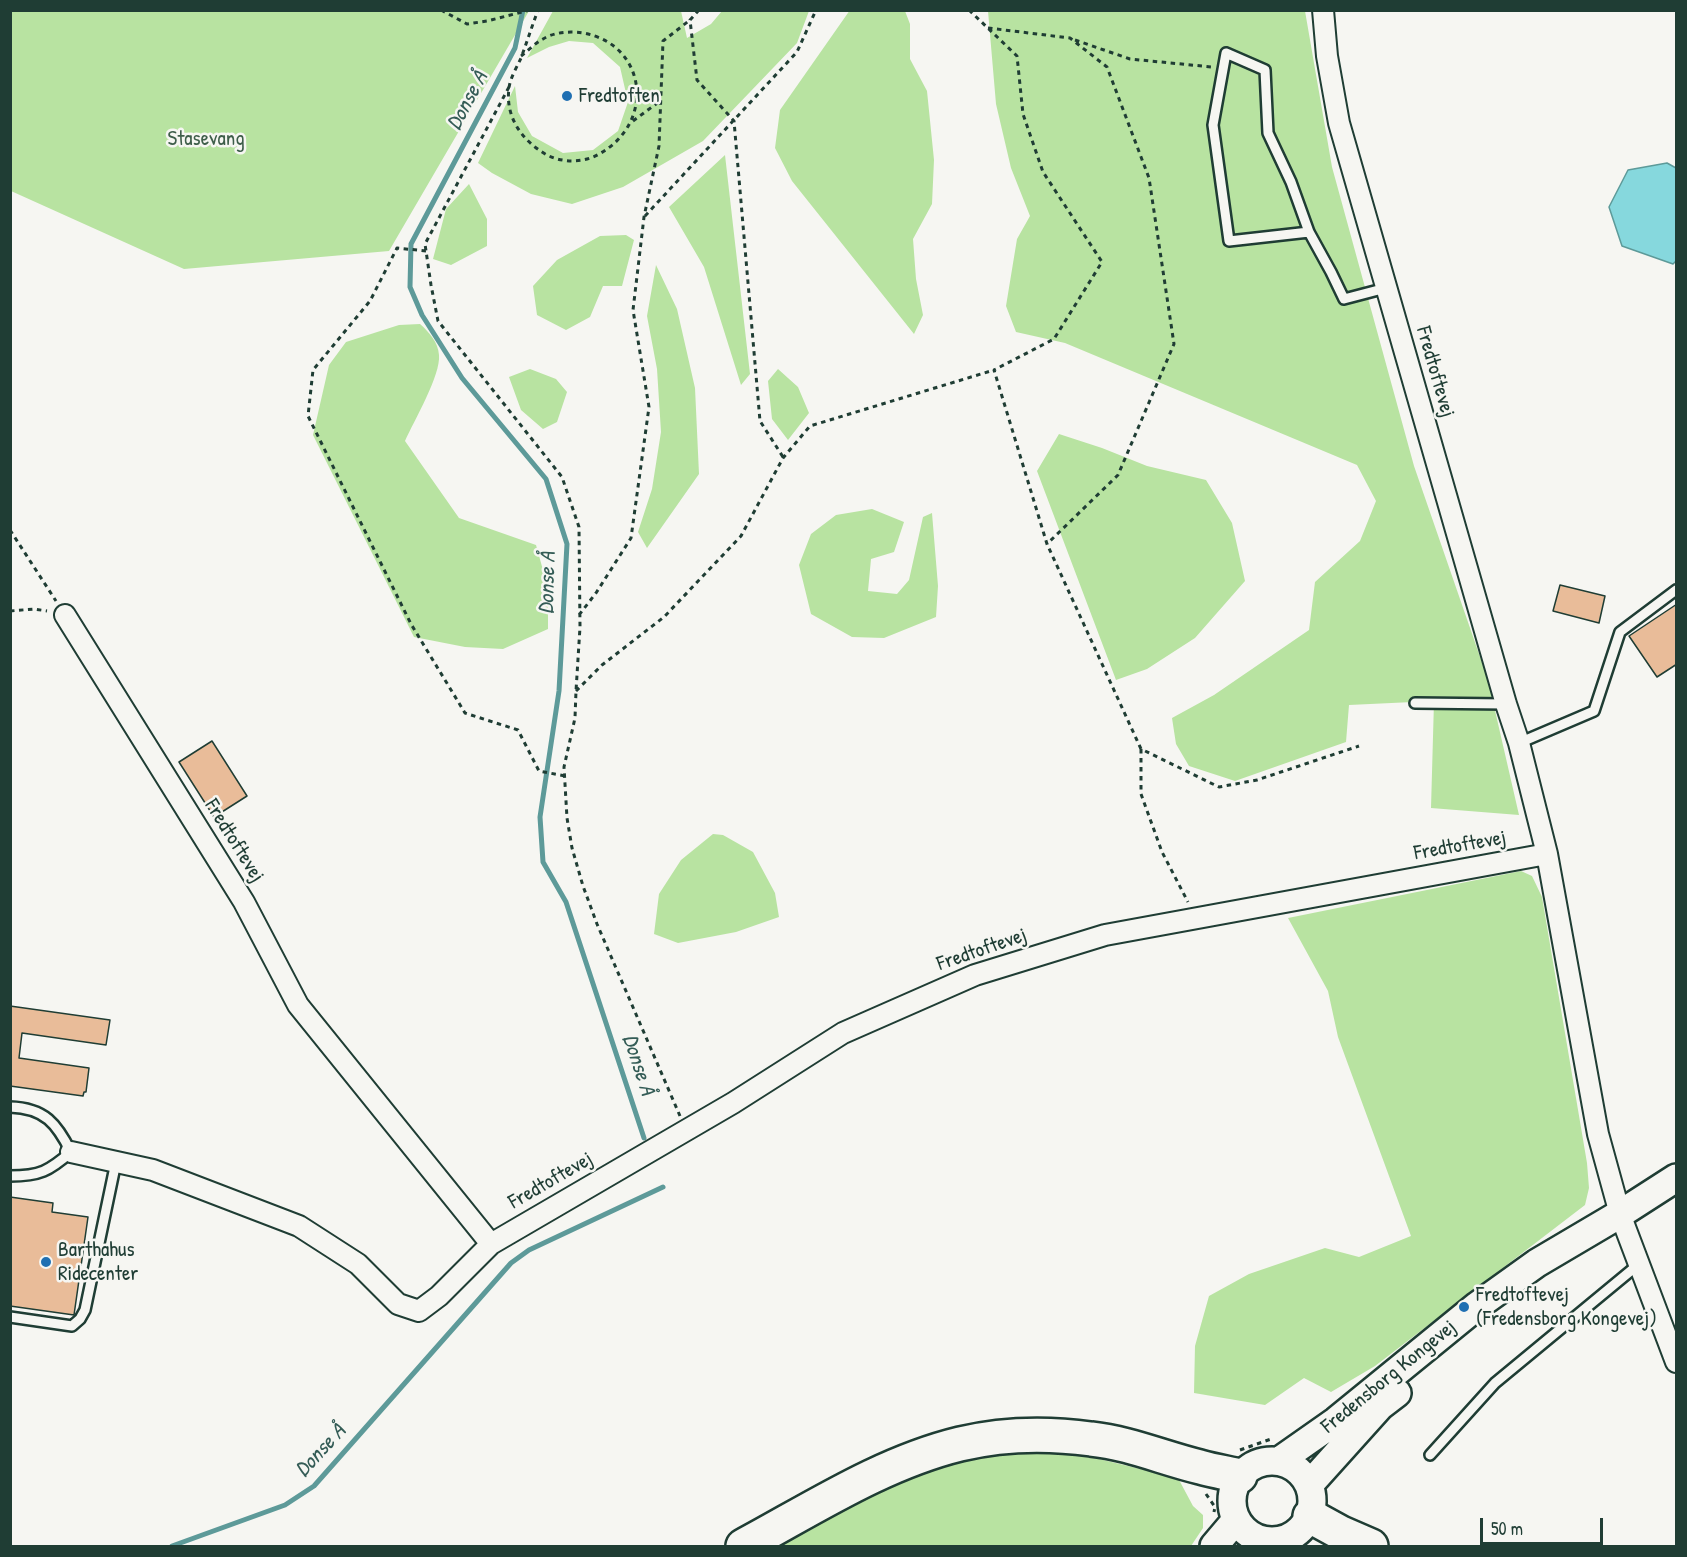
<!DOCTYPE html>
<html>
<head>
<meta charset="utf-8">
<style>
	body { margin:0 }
	#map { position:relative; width:1687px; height:1557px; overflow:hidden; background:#f6f6f2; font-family:"Patrick Hand",sans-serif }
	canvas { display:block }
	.frame { position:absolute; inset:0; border:12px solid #1f3d34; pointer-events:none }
	.scale { position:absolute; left:1480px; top:1518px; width:123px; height:27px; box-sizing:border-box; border:3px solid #1f3d34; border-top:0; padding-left:8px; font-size:18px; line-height:21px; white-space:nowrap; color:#1f3d34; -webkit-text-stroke:4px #f6f6f2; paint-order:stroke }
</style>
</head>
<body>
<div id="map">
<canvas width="1687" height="1557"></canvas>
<div class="frame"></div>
<div class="scale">50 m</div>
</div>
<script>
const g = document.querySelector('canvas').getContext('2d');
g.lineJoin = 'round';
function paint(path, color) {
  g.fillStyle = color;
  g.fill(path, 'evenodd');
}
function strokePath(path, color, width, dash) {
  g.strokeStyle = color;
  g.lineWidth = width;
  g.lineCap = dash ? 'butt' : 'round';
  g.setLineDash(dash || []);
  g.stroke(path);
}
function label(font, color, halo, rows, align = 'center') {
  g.font = font + ' "Patrick Hand",sans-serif';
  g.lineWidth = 5;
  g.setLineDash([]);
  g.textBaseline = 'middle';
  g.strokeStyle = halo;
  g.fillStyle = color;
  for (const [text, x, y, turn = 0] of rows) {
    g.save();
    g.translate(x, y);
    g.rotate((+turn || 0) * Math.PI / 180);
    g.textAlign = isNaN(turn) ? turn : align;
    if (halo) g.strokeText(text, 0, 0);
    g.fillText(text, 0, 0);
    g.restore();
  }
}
const green = new Path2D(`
	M11,10h518v1l-140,240 -205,18 -173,-78z
	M850,10l55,1 5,13v35l17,32 7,69 -2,44 -19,35 3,40 7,36 -9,19 -122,-153 -17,-33 5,-38z
	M553,11h128l6,27 24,-14 11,-13h87l-12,32 -94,98 -80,46 -51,17 -41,-10 -39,-21 -14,-10 37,-77 3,26 14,24 31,17 30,-3 25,-19 10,-29 -8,-35 -27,-24 -24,-2 -20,6 -22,11z
	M988,11h317l27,156 82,299 74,214 31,135 -88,-7 3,-107 -85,4 -3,37 -111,39 -46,-15 -13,-22 -4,-26 42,-23 95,-65 6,-48 45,-41 16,-40 -19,-36 -292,-122 -49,-11 -10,-26 11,-67 13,-23 -19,-48 -15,-64z
	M725,155l25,219 -9,11 -37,-118 -35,-60z
	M469,184l18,35v27l-36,19 -18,-6 13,-50z
	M626,235l8,5 -12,46h-19l-13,31 -24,13 -29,-15 -4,-29 24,-26 43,-24z
	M656,265l21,44 18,79 4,86 -52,74 -9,-16 14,-43 9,-57 -4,-63 -10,-53z
	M420,324c9,8 18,18 19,31 2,20 -25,66 -34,86l54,77 77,27 12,43v41l-45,20 -38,-2 -51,-10 -101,-202 16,-70 17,-23 53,-17z
	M530,369l26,10 11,13 -10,30 -14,7 -22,-19 -12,-33z
	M778,369l20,18 11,26 -21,27 -16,-21 -4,-38z
	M1059,434l43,14 45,18 59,14 26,43 13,58 -50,57 -48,31 -31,11 -79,-209z
	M872,509l32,13 -10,30 -23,7 -3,32 29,3 12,-14 14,-63 9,-4 6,73 -2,31 -52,21 -32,-1 -41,-23 -12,-49 12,-31 25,-19z
	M713,834l10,1 30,17 22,41 4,24 -43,15 -58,11 -24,-9 5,-40 22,-34z
	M1521,871l11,5 10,21 45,266 2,25 -4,17 -210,161 -44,26 -27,-14 -39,27 -71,-12 1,-47 14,-50 40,-22 76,-26 34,9 52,-21 -73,-199 -10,-46 -40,-73z
	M1016,1449l54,3 108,26 15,28 10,9v13l-12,18h-428l143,-68 45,-17z`);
const water = new Path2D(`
	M1667,163l9,5v93l-3,3 -51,-18 -13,-39 19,-37z`);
const stream = new Path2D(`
	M523,10l-8,38 -104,196 -1,43 12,28 40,63 84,101 21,65 -8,147 -19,126 3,45 23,40 78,236
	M172,1546l113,-41 29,-19 197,-223 18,-13 134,-63`);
const building = new Path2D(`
	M1560,585l45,11 -6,27 -46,-12z
	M1677,604v60l-20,13 -28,-41z
	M212,741l35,55 -33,21 -35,-55z
	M10,1006l100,14 -4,25 -84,-12 -3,25 70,10 -3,24h-2l-1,4 -73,-10z
	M10,1197l43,6 -1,9 36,5 -14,98 -64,-9z`);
const path = new Path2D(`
	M441,10l26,14 20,-3 43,-11
	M699,10l-9,10 7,60 37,41 26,300 23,36
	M969,10l48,46 6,58 20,58 59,90 -48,77 -60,31 53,174 94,205 78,38 38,-7 102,-34
	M988,28l82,10 37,29 42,111 25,166 -56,131 -71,69
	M1075,40l55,19 82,8
	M521,56c7,-5 14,-13 22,-17 11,-7 27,-8 40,-6 64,11 73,90 16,121 -15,9 -37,9 -52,1 -25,-14 -42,-38 -38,-67 1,-10 8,-21 12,-30 6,-16 11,-32 17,-48
	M509,87l-84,157 6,41 7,36 124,156 17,50 1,100 -4,64 -1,27 -11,49 3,51 5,30 11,38 14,38 83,192
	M633,121l27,-20
	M645,216l152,-164 19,-42
	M426,251l-29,-3 -27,53 -57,69 -5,46 103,208 54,89 53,17 21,41 26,5
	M10,530l46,71
	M10,611l24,-2 13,2
	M579,615l17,-22 35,-55 18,-131 -16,-97 11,-93 15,-71 4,-105 27,-21
	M576,691l26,-26 62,-48 77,-81 42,-78 27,-32 184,-56
	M1141,749v45l21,58 26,50
	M1240,1450l31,-11
	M1206,1494l9,13 -1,5`);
const lane = new Path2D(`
	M1309,232l-80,9 -16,-116 13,-72 39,17 3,63 23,49 18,50 22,40 13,27 42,-11
	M1415,703l91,1
	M1519,743l75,-32 26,-79 56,-42
	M10,1107c35,1 47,17 61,45 -22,19 -31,24 -61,24
	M10,1317l62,9 8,-7 5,-9 31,-148
	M1430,1455l65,-72 144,-119`);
const street = new Path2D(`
	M1323,10l4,46 12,67 167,581 13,39 28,111 51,280 22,80 56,148
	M65,615l179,287 54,103 193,239
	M71,1152l82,18 146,56 59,38 40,40 21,7 20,-15 52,-52 242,-141 110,-70 132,-58 130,-40 442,-81`);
const secondary = new Path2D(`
	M1232 1501a40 40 0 1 1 80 0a40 40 0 1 1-80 0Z
	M1279,1461l57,-40 141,-115 60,-43 83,-49 56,-36
	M1309,1485l71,-79 17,-13
	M1214,1546l22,-26`);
const highway = new Path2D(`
	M1310,1516l31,17 30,13
	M743,1546c69,-37 139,-83 217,-102 42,-10 87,-11 131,-5 38,4 72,19 109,28 14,4 27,6 40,9`);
const markers = [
	[567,96,6,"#1f6fb2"],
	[46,1262,6,"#1f6fb2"],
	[1464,1307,6,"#1f6fb2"]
];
const poiNames = [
	["Fredtoften",579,96],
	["Barthahus",58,1250],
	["Ridecenter",58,1274],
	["Fredtoftevej",1476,1295],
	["(Fredensborg Kongevej)",1476,1319]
];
const parkNames = [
	["Stasevang",206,139]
];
const streetNames = [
	["Fredtoftevej",1435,372,74],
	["Fredtoftevej",234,841,58],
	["Fredtoftevej",1460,846,-10],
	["Fredtoftevej",982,950,-19],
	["Fredtoftevej",551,1181,-30],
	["Fredensborg Kongevej",1389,1377,-39]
];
const waterNames = [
	["Donse Å",468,101,-62],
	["Donse Å",548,583,-88],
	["Donse Å",638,1065,72],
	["Donse Å",321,1451,-47]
];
paint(green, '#b8e3a1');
paint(water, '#86d8dd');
strokePath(water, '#5d9a99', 1.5);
strokePath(stream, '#5d9a99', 5);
paint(building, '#e9bc99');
strokePath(building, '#1f3d34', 1.5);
strokePath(lane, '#1f3d34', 14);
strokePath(street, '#1f3d34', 24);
strokePath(secondary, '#1f3d34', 32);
strokePath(highway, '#1f3d34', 38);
strokePath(path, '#1f3d34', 3, [4.5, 4.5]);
strokePath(lane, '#f6f6f2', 9);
strokePath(street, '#f6f6f2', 20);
strokePath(secondary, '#f6f6f2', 27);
strokePath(highway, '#f6f6f2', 33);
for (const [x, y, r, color] of markers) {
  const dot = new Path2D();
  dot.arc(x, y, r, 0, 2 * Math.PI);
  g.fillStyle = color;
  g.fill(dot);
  strokePath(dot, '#f6f6f2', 2);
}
label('21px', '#1f3d34', '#f6f6f2', poiNames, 'left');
label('21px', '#3e5e4a', '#f6f6f2', parkNames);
label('21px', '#1f3d34', '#f6f6f2', streetNames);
label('italic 22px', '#345c56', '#f6f6f2', waterNames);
</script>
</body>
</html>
